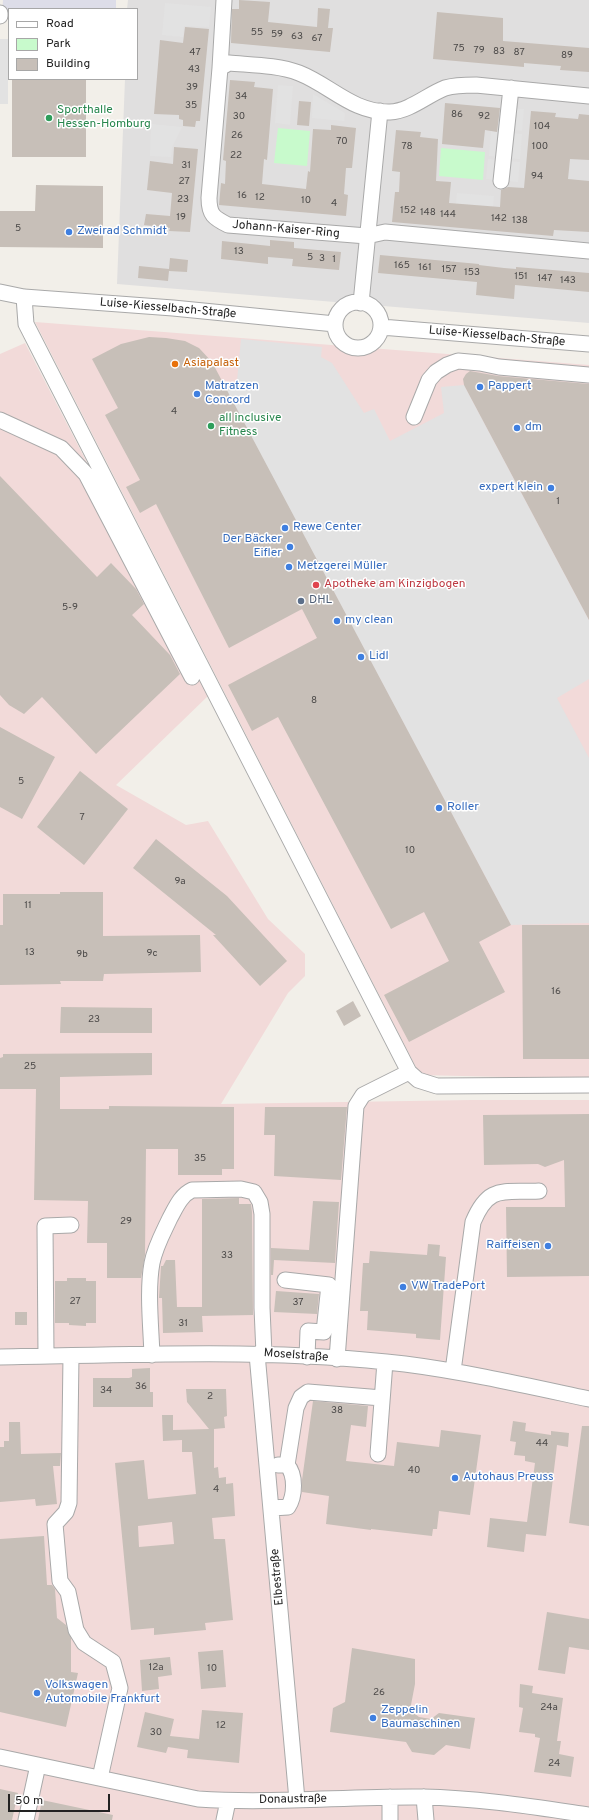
<!DOCTYPE html>
<html>
<head>
<meta charset="utf-8">
<style>
	body { margin:0 }
	#map { position:relative; width:589px; height:1820px; overflow:hidden; background:#f2efe9; font-family:Overpass,sans-serif }
	canvas { display:block }
	.legend { position:absolute; left:8px; top:8px; width:130px; height:72px; box-sizing:border-box; background:#fff; border:1px solid #a7a7a7; margin:0; padding:5px 7px; list-style:none; font-size:12px; color:#222 }
	.legend li { display:flex; align-items:center; gap:8px; height:20px }
	.legend b { width:20px; border:1px solid #a7a7a7 }
	.scale { position:absolute; left:8px; top:1794px; width:102px; height:18px; box-sizing:border-box; border:2px solid #222; border-top:0; padding-left:5px; font-size:12px; line-height:14px; white-space:nowrap; color:#222; -webkit-text-stroke:3px #fff; paint-order:stroke }
</style>
</head>
<body>
<div id="map">
<canvas width="589" height="1820"></canvas>
<ul class="legend">
<li><b style="height:5px;background:#fff"></b>Road</li>
<li><b style="height:11px;background:#c8facc"></b>Park</li>
<li><b style="height:11px;background:#c7bfb8"></b>Building</li>
</ul>
<div class="scale">50 m</div>
</div>
<script>
const g = document.querySelector('canvas').getContext('2d');
g.lineJoin = 'round';
function paint(path, color) {
  g.fillStyle = color;
  g.fill(path, 'evenodd');
}
function strokePath(path, color, width, dash) {
  g.strokeStyle = color;
  g.lineWidth = width;
  g.lineCap = dash ? 'butt' : 'round';
  g.setLineDash(dash || []);
  g.stroke(path);
}
function label(font, color, halo, rows, align = 'center') {
  g.font = font + ' Overpass,sans-serif';
  g.lineWidth = 3;
  g.setLineDash([]);
  g.textBaseline = 'middle';
  g.strokeStyle = halo;
  g.fillStyle = color;
  for (const [text, x, y, turn = 0] of rows) {
    g.save();
    g.translate(x, y);
    g.rotate((+turn || 0) * Math.PI / 180);
    g.textAlign = isNaN(turn) ? turn : align;
    if (halo) g.strokeText(text, 0, 0);
    g.fillText(text, 0, 0);
    g.restore();
  }
}
const residential = new Path2D(`
	M128,0h461v323l-472,-39 8,-205h12v-70h-10z`);
const commercial = new Path2D(`
	M35,322l554,43v714l-169,-4z
	M25,343l183,353 -92,89 70,40 22,-4 60,98 37,35v22l-17,17 -67,111 250,-4h118v720h-589v-1466z`);
const park = new Path2D(`
	M278,128l32,3 -3,35 -33,-3z
	M441,148l44,4 -2,28 -44,-4z`);
const parking = new Path2D(`
	M165,3l46,4 -2,20 -25,-1 -1,11 -21,-2z
	M0,39h8v65h-8z
	M278,85l15,1 -3,39 -15,-2z
	M313,94l32,19 -1,8 -32,-3z
	M509,108l15,1 -2,22 -15,-2z
	M151,124l31,3 -10,20 -1,10 -21,-1z
	M491,131l31,3 -2,25 -31,-3z
	M488,159l32,3 -2,20 -32,-3z
	M457,193l37,3 -1,11 -37,-3z
	M241,339l81,8 -1,10 11,6 32,50 10,-4 16,32 54,-28 -3,-26 23,-2 125,235v59l-32,19 32,60v165l-78,2 -285,-535 11,-9z`);
const plaza = new Path2D(`
	M3,0h113v9h-107v6h-7z`);
const building = new Path2D(`
	M239,0l31,2 -2,20 49,5 1,-19 12,1 -2,19h5l-3,24 -99,-9 1,-34h7z
	M437,12l66,6v23l86,7v24l-29,-2 1,-4 -25,-2 -12,-1v4l-91,-8z
	M185,27l24,2 -9,92h-4l-1,6 -12,-1v-6l-4,-1v-4l-25,-1 6,-74 23,3z
	M12,79h74v78h-74z
	M230,80l25,2 -1,5 19,2 -6,71 -3,-1 -2,25 44,5 2,-18 2,1 3,-43 18,1v-5l25,3 -4,40h-6l-2,26 4,1 -2,21 -127,-11 2,-22 4,1 1,-23 -3,-1z
	M299,101l12,1 -2,24 -12,-1z
	M445,103l55,5 -3,24 -12,-2 -2,18 -41,-4z
	M531,111l25,2 -1,4 23,2 1,-5 10,1v45l-19,-1 -2,20 21,2v51l-35,-2 -1,6 -161,-14 3,-30h4l1,-20 -8,-1 4,-41 25,2 -1,5 18,2 -2,42 15,1 -2,21 51,4 1,-17 7,-3 16,1z
	M174,147l24,2 -8,83 -21,-1 1,-3 -26,-3 2,-11 24,2 2,-23 -25,-3 3,-29 23,3z
	M36,185l67,1v62l-103,-1v-36h35z
	M270,240l24,2v6l47,4 -2,18 -47,-4 1,-7 -25,-2v7l-47,-5 1,-18 48,5z
	M380,255l99,9v1l25,3 12,1v-2l73,6v19l-74,-7 -1,14 -38,-4 1,-13 -99,-9z
	M170,258l18,2 -1,12 -18,-1 -1,10 -30,-3 1,-12 30,3z
	M149,337l17,1 19,3 14,7 13,14 299,563 -32,17 26,50 -96,50 -25,-47 65,-34 -25,-49 -33,17 -113,-212 -26,14 -24,-46 89,-47 -15,-29 -73,39 -73,-144 -16,9 -14,-26 14,-7 -35,-65 13,-7 -26,-49 29,-15z
	M470,371l28,5 91,8v236l-125,-235 -1,-6 3,-5z
	M0,476l97,101 14,-14 25,26 8,15 -12,11 38,40 10,19 -84,80 -54,-57 -18,17 -15,-9 -9,-10z
	M0,727l55,30 -33,62 -22,-12z
	M80,771l48,38 -44,56 -47,-38z
	M156,839l71,57 60,65 -27,25 -47,-51h3l-83,-67z
	M60,892h43v44l97,-1 1,37 -97,2 -1,7h-43l1,3 -61,1v-60h3v-31h57z
	M522,925h67v134h-66z
	M353,1001l8,15 -17,10 -8,-15z
	M61,1007l91,1v25h-92z
	M152,1053v22l-92,2v32h49v-3l125,1v62h-12v6h-44v-26h-32l-1,106 -4,23h-34v-35h-20l1,-42 -54,-1 2,-111h-36v-31l3,-1v-3z
	M265,1107h82l-6,73 -67,-4 1,-41h-11z
	M589,1114v162l-82,1 -1,-70h59l-1,-47 -19,7 -7,-3 -54,1 -1,-50z
	M239,1198v6h12l1,8 1,103 -51,1 1,16 -40,1 -1,-35h-3l2,-32h2l3,-6h9l2,47h25v2v-110z
	M313,1201l26,1 -4,61 -61,-3 -1,15h-2v-27l38,2z
	M428,1244l12,1 -1,11 7,1 -6,83 -24,-2v-4l-49,-4 1,-19h-8l3,-48h6l1,-12 57,4z
	M67,1278h19v3h10v42h-10v3l-17,-1v-2h-14v-42h12z
	M276,1291l43,3 -2,20 -43,-2z
	M15,1312h12v13h-12z
	M150,1368v24h3v15h-60v-29h36l3,-1v-8z
	M186,1389h40l1,27 -3,1 1,11 -11,1v39l4,-1 1,11 7,-1v7l7,-1 2,33 -23,2 2,21h11l8,81 -28,3 1,7 -52,5v-7l-23,2 -16,-167 29,-3 4,39 48,-5 -4,-42h-10v-12l-19,1 -1,-26h11v15l36,-1 -22,-27zM172,1522l2,22 -35,3 -1,-21z
	M313,1401l55,5 -2,21 -15,-2 -5,36 48,5 3,-24 42,5 2,-17 40,5 -11,80 -31,-4 -2,18h-4l-1,7 -61,-7v1l-45,-6 3,-28 -27,-4v-12z
	M513,1421l13,2 -1,8 26,4v-4l18,2 -1,14 -11,-2 -11,91 -20,-2 -2,18 -37,-5 3,-29 37,4 8,-59 -10,-2v-5l-11,-1 2,-13 -6,-1z
	M9,1422h11l1,32 40,-1 -1,13h-7l4,38 -21,2 -1,-7 -35,3v-55h4v-6h5z
	M582,1426h7v100l-20,-3z
	M44,1536l3,49h5l3,4 2,29 9,7 5,13v34l7,1 -12,54 -66,-15v-173z
	M547,1612l42,7v31l-20,-3 -4,27 -27,-4z
	M352,1648l63,11v25l-5,26 9,7 12,2 8,-6 36,5 -5,31 -24,-4 -12,10 -22,-3 -6,-10 -76,-10 3,-24 12,-6z
	M223,1650l3,37 -25,2 -3,-37z
	M170,1657l2,18 -14,2 1,12 -17,2 -2,-31z
	M520,1684l13,2 -1,7 31,5 -6,43h4l-2,13 15,3 -3,20 -37,-5 6,-34 -5,-1v-3l-16,-2 4,-24 -4,-1z
	M202,1710l41,3 -4,50 -52,-5 1,-8 -20,-3 -2,6 -29,-6 8,-35 29,7 -4,17 29,3z
	M0,1789l18,4 -6,27h-12z
	M42,1800l71,15 -1,5h-74z`);
const minor = new Path2D(`
	M0,13v3
	M220,68l4,-68
	M589,96l-113,-11c-10,0 -21,0 -31,3 -18,7 -35,23 -55,24 -37,1 -60,-27 -91,-39 -21,-8 -48,-8 -70,-10l-9,5 -11,130c0,17 5,20 19,27l139,11 18,-4 204,19
	M501,181l10,-93
	M0,292l24,5 149,11 162,16
	M24,297l2,27 383,748 9,8 19,6 152,-1
	M335 325a23 23 0 1 1 46 0a23 23 0 1 1-46 0Z
	M361,303l19,-192
	M381,327l208,17
	M414,417l15,-37 7,-8 11,-7 11,-4 22,2 19,4 90,8
	M0,420l61,28 25,26 106,203
	M285,1280l44,5 -5,47 -16,-1 -1,26
	M257,1354l40,446
	M152,1355c-1,-28 -5,-65 0,-92 3,-16 11,-30 18,-45 6,-11 11,-23 22,-28l49,-1 13,3 6,10 2,12v94l2,46
	M46,1356l-1,-130 26,-1
	M71,1356l-2,147 -3,9 -11,12 5,57 8,11 8,38 8,13 29,19 7,26 -20,90
	M0,1357c135,-2 271,-9 405,7 62,8 123,22 184,35
	M337,1359l19,-253 7,-11 46,-23
	M453,1371l20,-149c16,-38 30,-29 66,-31
	M378,1454l7,-92
	M287,1465l9,-57 5,-11 7,-5 74,6
	M272,1508l16,-1c7,-11 8,-32 -1,-42h-9
	M0,1757l198,42c75,5 150,-3 225,-2 55,1 111,10 166,18
	M424,1797l2,23
	M26,1820l12,-55
	M224,1820l4,-19
	M390,1820v-23`);
const markers = [
	[49,118,4,"#2e9e5b"],
	[69,232,4,"#3f7fe0"],
	[175,364,4,"#e8710a"],
	[480,387,4,"#3f7fe0"],
	[197,394,4,"#3f7fe0"],
	[211,426,4,"#2e9e5b"],
	[517,428,4,"#3f7fe0"],
	[551,488,4,"#3f7fe0"],
	[285,528,4,"#3f7fe0"],
	[290,547,4,"#3f7fe0"],
	[289,567,4,"#3f7fe0"],
	[316,585,4,"#e0444e"],
	[301,601,4,"#5c6f8a"],
	[337,621,4,"#3f7fe0"],
	[361,657,4,"#3f7fe0"],
	[439,808,4,"#3f7fe0"],
	[548,1246,4,"#3f7fe0"],
	[403,1287,4,"#3f7fe0"],
	[455,1478,4,"#3f7fe0"],
	[37,1693,4,"#3f7fe0"],
	[373,1718,4,"#3f7fe0"]
];
const numberNames = [
	["55",257,33],
	["59",277,35],
	["63",297,37],
	["67",317,39],
	["75",459,49],
	["79",479,51],
	["83",499,52],
	["47",195,53],
	["87",519,53],
	["89",567,56],
	["43",194,70],
	["39",192,88],
	["34",241,97],
	["35",191,106],
	["86",457,115],
	["30",239,117],
	["92",484,117],
	["104",542,127],
	["26",237,136],
	["70",342,142],
	["78",407,147],
	["100",540,147],
	["22",236,156],
	["31",186,166],
	["94",537,177],
	["27",184,182],
	["16",242,196],
	["12",260,198],
	["23",183,200],
	["10",306,201],
	["4",334,204],
	["152",408,211],
	["148",428,213],
	["144",448,215],
	["19",181,218],
	["142",499,219],
	["138",520,221],
	["5",18,229],
	["13",239,252],
	["5",310,258],
	["3",322,259],
	["1",334,260],
	["165",402,266],
	["161",425,268],
	["157",449,270],
	["153",472,273],
	["151",521,277],
	["147",545,279],
	["143",568,281],
	["4",174,412],
	["1",558,502],
	["5-9",70,608],
	["8",314,701],
	["5",21,782],
	["7",82,818],
	["10",410,851],
	["9a",180,882],
	["11",28,906],
	["13",30,953],
	["9c",152,954],
	["9b",82,955],
	["16",556,992],
	["23",94,1020],
	["25",30,1067],
	["35",200,1159],
	["29",126,1222],
	["33",227,1256],
	["27",75,1302],
	["37",298,1303],
	["31",183,1324],
	["36",141,1387],
	["34",106,1391],
	["2",210,1397],
	["38",337,1411],
	["44",542,1444],
	["40",414,1471],
	["4",216,1490],
	["12a",156,1668],
	["10",212,1669],
	["26",379,1693],
	["24a",549,1708],
	["12",221,1726],
	["30",156,1733],
	["24",554,1764]
];
const leisureNames = [
	["Sporthalle",57,111],
	["Hessen-Homburg",57,125],
	["all inclusive",219,419],
	["Fitness",219,433]
];
const streetNames = [
	["Johann-Kaiser-Ring",286,230,5],
	["Luise-Kiesselbach-Straße",168,309,5],
	["Luise-Kiesselbach-Straße",497,337,5],
	["Moselstraße",296,1356,4],
	["Elbestraße",278,1577,-95],
	["Donaustraße",293,1800,-1]
];
const shopNames = [
	["Zweirad Schmidt",77,232],
	["Matratzen",205,387],
	["Concord",205,401],
	["Pappert",488,387],
	["dm",525,428],
	["expert klein",543,488,"right"],
	["Rewe Center",293,528],
	["Der Bäcker",282,540,"right"],
	["Eifler",282,554,"right"],
	["Metzgerei Müller",297,567],
	["my clean",345,621],
	["Lidl",369,657],
	["Roller",447,808],
	["Raiffeisen",540,1246,"right"],
	["VW TradePort",411,1287],
	["Autohaus Preuss",463,1478],
	["Volkswagen",45,1686],
	["Automobile Frankfurt",45,1700],
	["Zeppelin",381,1711],
	["Baumaschinen",381,1725]
];
const foodNames = [
	["Asiapalast",183,364]
];
const healthNames = [
	["Apotheke am Kinzigbogen",324,585]
];
const serviceNames = [
	["DHL",309,601]
];
paint(residential, '#e0dfdf');
paint(commercial, '#f2dad9');
paint(park, '#c8facc');
paint(parking, '#e2e2e2');
paint(plaza, '#dddde8');
paint(building, '#c7bfb8');
strokePath(minor, '#a9a9a9', 17);
strokePath(minor, '#fff', 15);
for (const [x, y, r, color] of markers) {
  const dot = new Path2D();
  dot.arc(x, y, r, 0, 2 * Math.PI);
  g.fillStyle = color;
  g.fill(dot);
  strokePath(dot, '#fff', 1.5);
}
label('10px', '#4b4948', null, numberNames);
label('12px', '#27864d', '#fff', leisureNames, 'left');
label('12px', '#222', '#fff', streetNames);
label('12px', '#366cbe', '#fff', shopNames, 'left');
label('12px', '#c56008', '#fff', foodNames, 'left');
label('12px', '#be3a42', '#fff', healthNames, 'left');
label('12px', '#4e5e75', '#fff', serviceNames, 'left');
</script>
</body>
</html>
